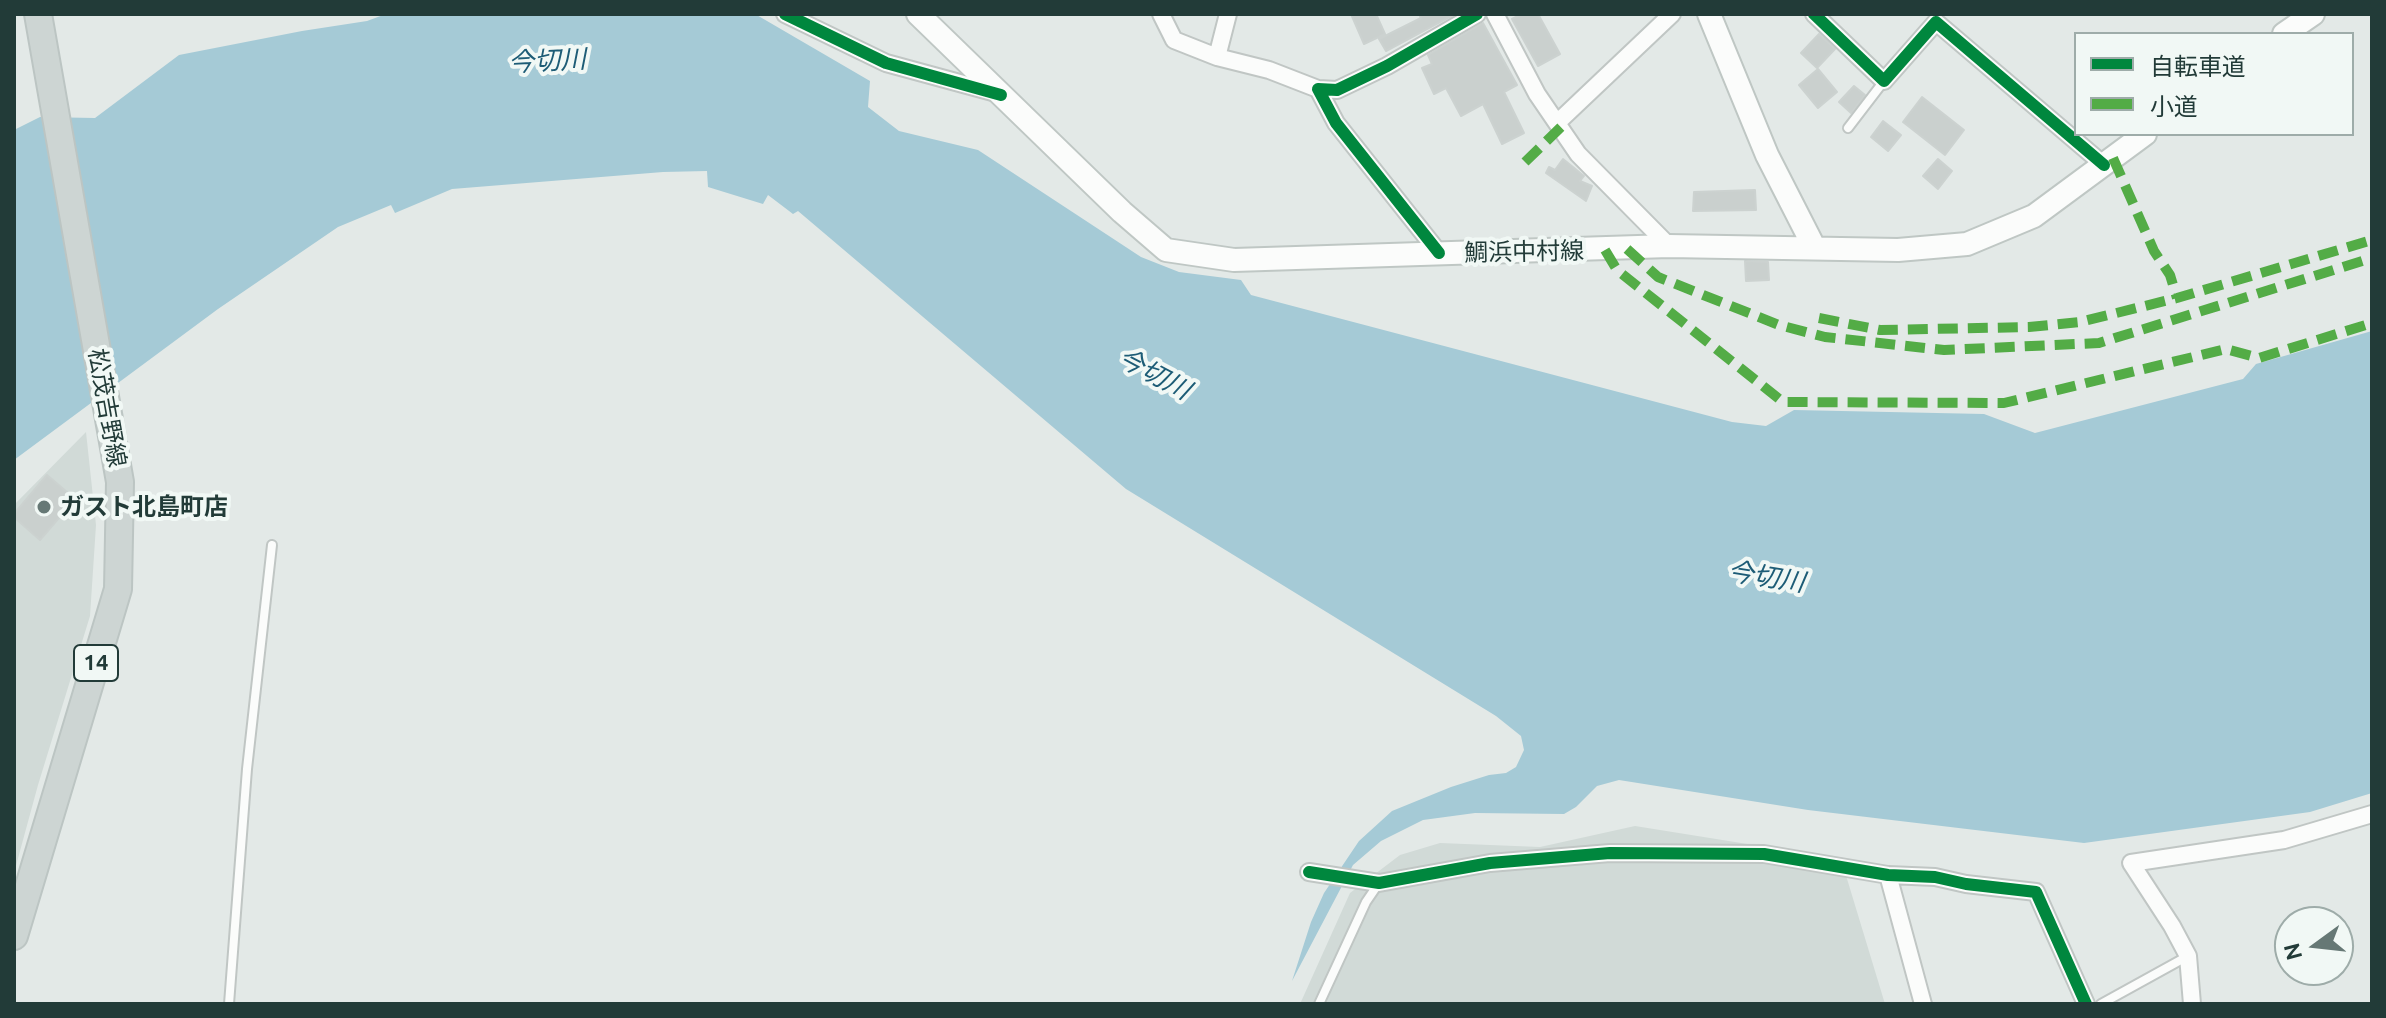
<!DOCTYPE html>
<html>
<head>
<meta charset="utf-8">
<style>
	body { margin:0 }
	#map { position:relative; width:2386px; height:1018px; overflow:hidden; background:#e3e9e7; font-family:Ubuntu,"Noto Sans JP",sans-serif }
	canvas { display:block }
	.frame { position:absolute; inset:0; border:16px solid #223b38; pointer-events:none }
	.legend { position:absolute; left:2074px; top:32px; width:280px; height:104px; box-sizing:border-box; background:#f1f8f5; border:2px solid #9eaca9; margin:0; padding:10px 14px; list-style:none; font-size:24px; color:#223b38 }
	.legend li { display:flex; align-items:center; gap:16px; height:40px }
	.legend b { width:40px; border:2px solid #9eaca9 }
	.north { position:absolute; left:2274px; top:906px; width:80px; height:80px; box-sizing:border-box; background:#f1f8f5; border:2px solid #9eaca9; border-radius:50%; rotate:255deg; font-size:22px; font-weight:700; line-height:32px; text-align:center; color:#223b38 }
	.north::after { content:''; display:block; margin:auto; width:28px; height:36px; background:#667875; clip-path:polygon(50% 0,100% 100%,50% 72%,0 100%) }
</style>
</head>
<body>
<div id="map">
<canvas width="2386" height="1018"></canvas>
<div class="frame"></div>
<ul class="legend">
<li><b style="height:10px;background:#00873e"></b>自転車道</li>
<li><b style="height:10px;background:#53ac46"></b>小道</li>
</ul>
<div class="north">N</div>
</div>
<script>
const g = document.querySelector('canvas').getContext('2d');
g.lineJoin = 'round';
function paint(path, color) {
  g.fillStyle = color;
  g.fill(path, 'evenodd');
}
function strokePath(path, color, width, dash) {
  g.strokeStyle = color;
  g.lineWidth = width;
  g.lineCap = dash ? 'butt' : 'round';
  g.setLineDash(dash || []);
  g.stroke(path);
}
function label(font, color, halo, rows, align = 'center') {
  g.font = font + ' Ubuntu,"Noto Sans JP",sans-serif';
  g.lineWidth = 8;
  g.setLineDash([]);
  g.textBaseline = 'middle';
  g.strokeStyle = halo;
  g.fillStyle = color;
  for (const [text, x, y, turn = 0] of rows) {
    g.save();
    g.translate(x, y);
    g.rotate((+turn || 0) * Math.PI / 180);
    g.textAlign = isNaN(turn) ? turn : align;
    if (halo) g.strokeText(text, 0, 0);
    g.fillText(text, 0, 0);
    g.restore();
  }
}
const built = new Path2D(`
	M86,432l10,93 -6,91 -52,169 -24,88v-368z
	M1635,826l206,33 44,145h-585l50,-111 50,-38 40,-12 100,4z`);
const water = new Path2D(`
	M386,14h369l115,67 -2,26 31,24 79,19 163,107 38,15 62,8 10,15 481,127 34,4 28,-16 190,4 51,19 208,-54 13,-15 116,-33v462l-62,19 -226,31 -276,-33 -189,-30 -22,6 -21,21 -12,7 -89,-1 -52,7 -42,21 -28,24 -61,116 19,-59 13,-29 35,-52 33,-30 59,-24 38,-12 17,-2 10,-6 8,-17 -3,-14 -25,-20 -370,-227 -328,-278 -5,3 -25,-19 -5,9 -55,-17 -1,-16 -44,1 -211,17 -57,24 -4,-8 -53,22 -120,82 -204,151v-330l26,-13 55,1 84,-63 123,-24 65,-10z`);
const building = new Path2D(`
	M1351,14h25l9,20 -21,10z
	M1419,14h36l-69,37 -7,-12 42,-21z
	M1522,14h16l22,40 -22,12 -26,-47z
	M1483,23l34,62 -13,7 20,41 -22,11 -19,-40 -22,12 -15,-28 -12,6 -12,-26 10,-4 -4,-9z
	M1819,34l16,15 -18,19 -16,-15z
	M1818,69l19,23 -19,16 -19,-23z
	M1854,86l11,9 -14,18 -12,-11z
	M1922,97l42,33 -19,25 -42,-33z
	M1883,121l18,14 -13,16 -17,-14z
	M1563,159l21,17 -4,5 12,5 -6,15 -40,-28 3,-6 6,3z
	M1938,159l14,12 -14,18 -15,-13z
	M1755,190l1,20 -63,1 1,-19z
	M1745,261l23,1 1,18 -23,1z
	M47,475l28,24 -35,41 -26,-23v-3z`);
const lane = new Path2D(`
	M1848,128l36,-47
	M229,1004l18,-235 25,-224
	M1319,1004l47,-102 13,-19
	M2101,1004l87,-48`);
const street = new Path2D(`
	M785,14l101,49 114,31
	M1161,14l13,26 43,17
	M1228,14l-11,43 52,13 49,19
	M1495,14l42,80 41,60 91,92
	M1814,14l70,67 52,-59 168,143
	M1558,122l114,-108
	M1439,253l-103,-130 -18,-34 19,1 50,-24 90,-52
	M1309,872l70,11 111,-20 120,-10 154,1 124,21 47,2 31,7 70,8 50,112
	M1888,875l35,129
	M2192,1004l-4,-48 -16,-30 -41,-63 153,-23 88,-26`);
const secondary = new Path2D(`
	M918,14l204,198 44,38 68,10 435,-14 229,4 69,-6 67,-28 111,-82
	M1709,14l58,141 47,92
	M2284,34l29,-20`);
const primary = new Path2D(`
	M14,936l104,-347 2,-107 -82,-468`);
const quiet = new Path2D(`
	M2113,158l41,93 16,24 7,23
	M1525,162l36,-35
	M1627,249l31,28 121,48 46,12 119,13 155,-7 273,-85
	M1605,250l12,20 166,132 221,1 222,-54 33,9 113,-35
	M1819,318l61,12 149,-3 51,-5 97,-24 195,-58`);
const cycleway = new Path2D(`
	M785,14l101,49 115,32
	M1814,14l70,67 52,-59 168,143
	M1439,253l-103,-130 -18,-34 19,1 50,-24 90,-52
	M1309,872l70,11 111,-20 120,-10 154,1 124,21 47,2 31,7 70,8 50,112`);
const markers = [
	[44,507,8,"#667875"]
];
const shields = [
	[96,663,44]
];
const shieldNames = [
	["14",96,663]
];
const streetNames = [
	["鯛浜中村線",1524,252,-1],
	["松茂吉野線",107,408,80]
];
const poiNames = [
	["ガスト北島町店",60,507]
];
const waterNames = [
	["今切川",547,61,-3],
	["今切川",1154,374,28],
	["今切川",1766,577,9]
];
paint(built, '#d1dad7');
paint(water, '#a5cad6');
paint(building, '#cad0ce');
strokePath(building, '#ccd2d0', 2);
strokePath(lane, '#c0c6c4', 12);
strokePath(street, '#c0c6c4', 20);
strokePath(secondary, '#bfc7c4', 26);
strokePath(primary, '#bcc5c3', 30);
strokePath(lane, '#fbfcfb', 8);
strokePath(street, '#fbfcfb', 16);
strokePath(secondary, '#fbfcfb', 22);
strokePath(primary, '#cdd5d3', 26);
strokePath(quiet, '#53ac46', 10, [20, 10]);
strokePath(cycleway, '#00873e', 12);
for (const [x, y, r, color] of markers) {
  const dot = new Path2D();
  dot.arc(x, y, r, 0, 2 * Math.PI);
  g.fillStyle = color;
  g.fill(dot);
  strokePath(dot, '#f1f8f5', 3);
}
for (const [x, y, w] of shields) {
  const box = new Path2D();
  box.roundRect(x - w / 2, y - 18, w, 36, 6);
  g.fillStyle = '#f1f8f5';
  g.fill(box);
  strokePath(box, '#223b38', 2);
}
label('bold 22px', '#223b38', null, shieldNames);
label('24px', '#223b38', '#f1f8f5', streetNames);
label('bold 24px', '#223b38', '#f1f8f5', poiNames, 'left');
label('italic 26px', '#1d5c76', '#f1f8f5', waterNames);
</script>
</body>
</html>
